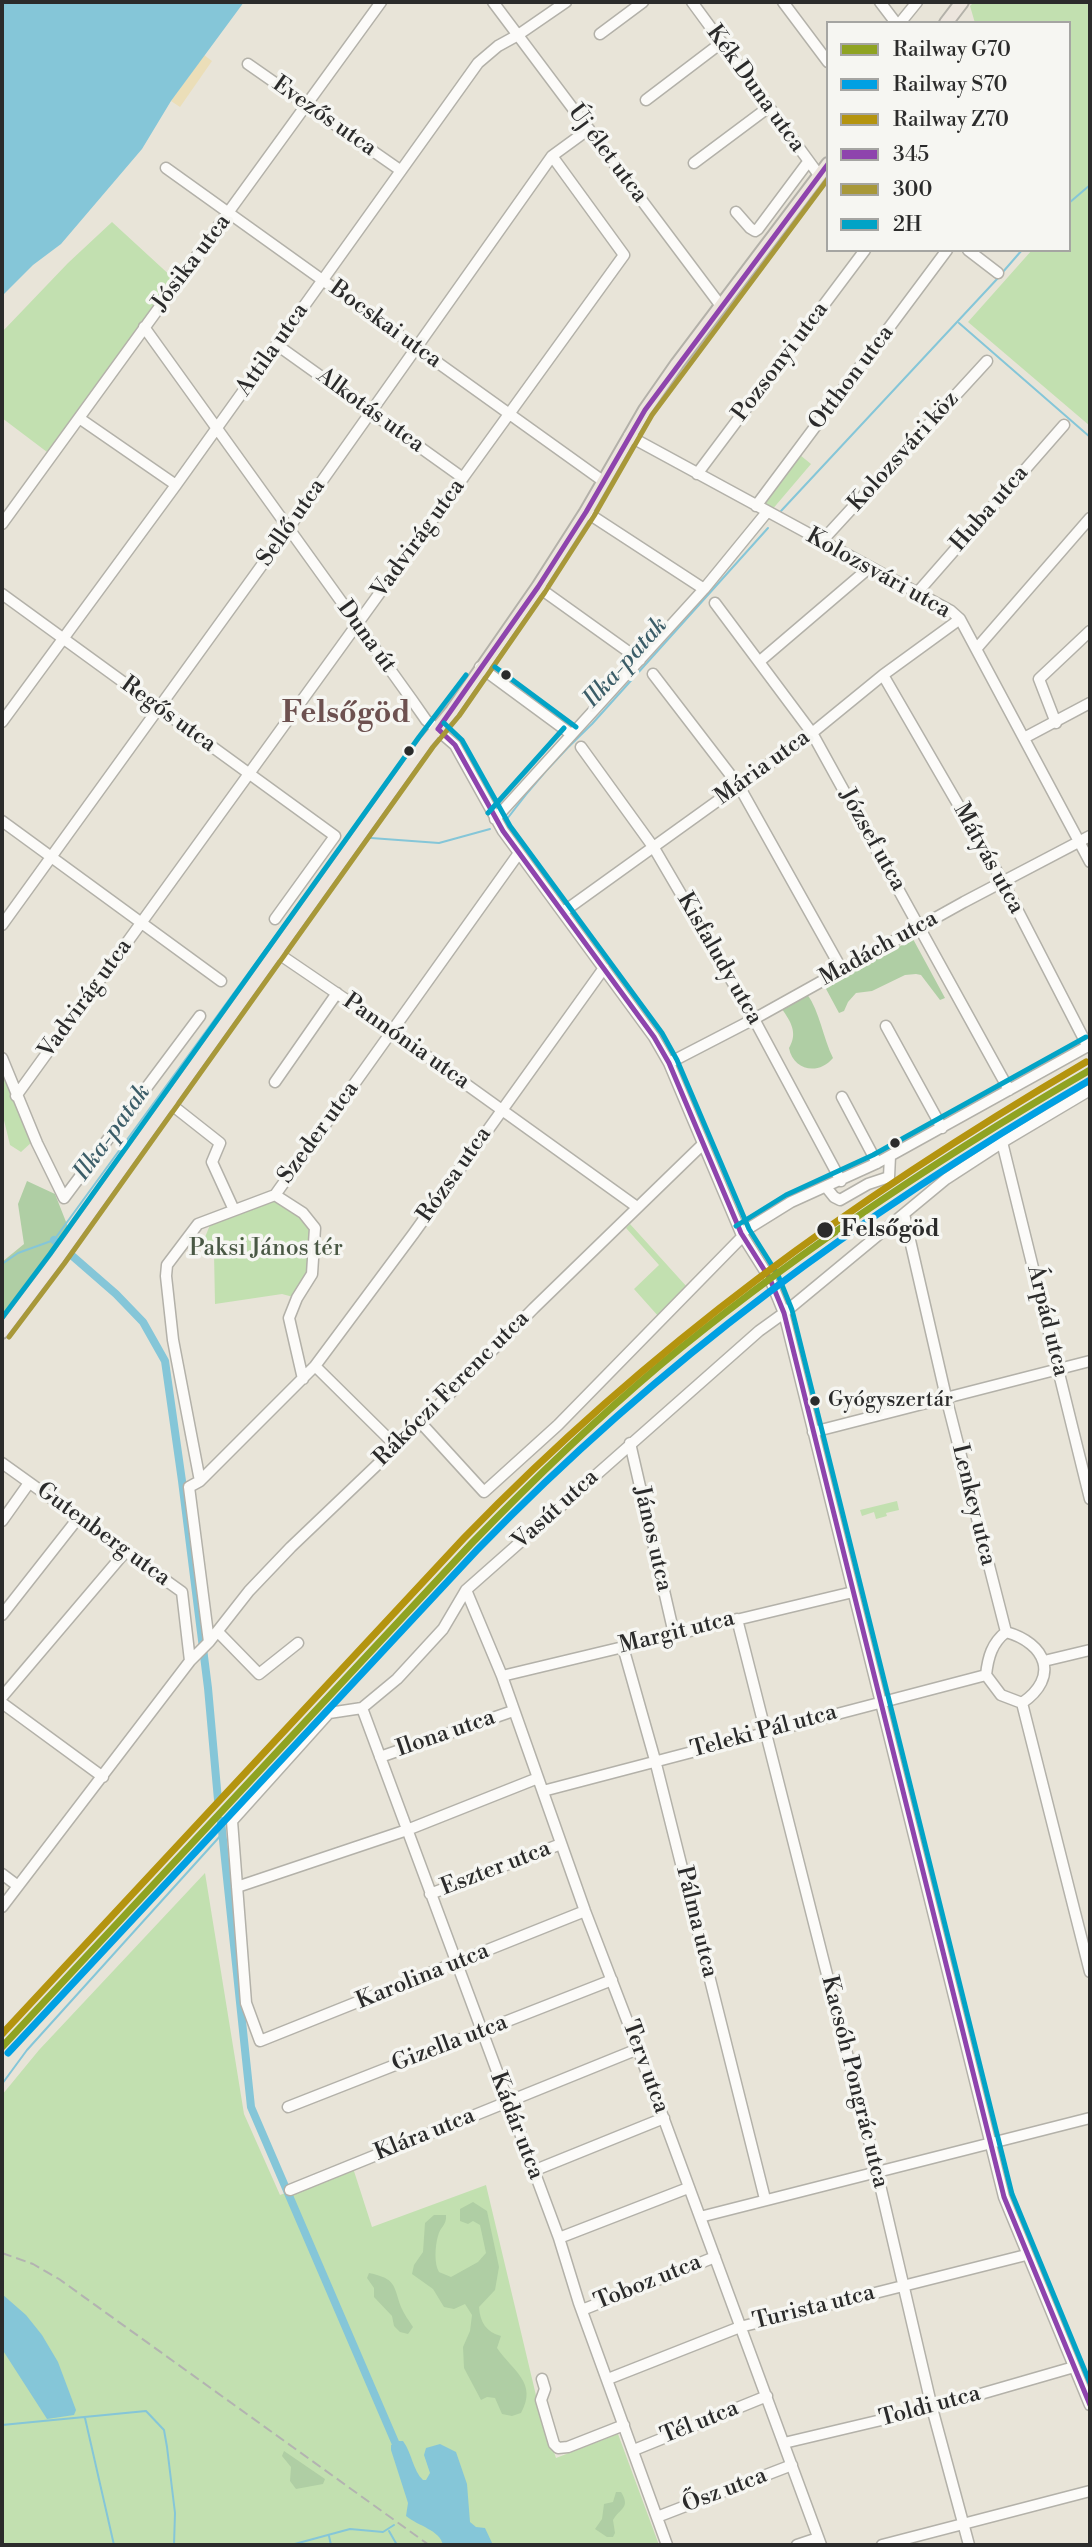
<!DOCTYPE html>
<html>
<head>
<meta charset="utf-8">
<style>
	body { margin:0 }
	#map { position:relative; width:1092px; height:2547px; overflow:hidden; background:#e8e4d8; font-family:"Libre Bodoni",serif }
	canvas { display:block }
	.frame { position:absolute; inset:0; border:4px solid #2b2b2b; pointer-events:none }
	.legend { position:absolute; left:826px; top:21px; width:245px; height:231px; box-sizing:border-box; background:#f6f6f2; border:2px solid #a5a5a2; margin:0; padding:9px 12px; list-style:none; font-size:21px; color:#2b2b2b }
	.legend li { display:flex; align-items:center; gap:14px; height:35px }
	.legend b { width:35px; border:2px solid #a5a5a2 }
</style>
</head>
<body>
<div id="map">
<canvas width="1092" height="2547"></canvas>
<div class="frame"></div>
<ul class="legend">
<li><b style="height:9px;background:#8fa322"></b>Railway G70</li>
<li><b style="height:9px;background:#00a0e3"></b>Railway S70</li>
<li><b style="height:9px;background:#b4940f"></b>Railway Z70</li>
<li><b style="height:9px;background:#8e44ad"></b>345</li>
<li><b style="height:9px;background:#a89839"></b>300</li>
<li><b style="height:9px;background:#02a3c6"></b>2H</li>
</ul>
</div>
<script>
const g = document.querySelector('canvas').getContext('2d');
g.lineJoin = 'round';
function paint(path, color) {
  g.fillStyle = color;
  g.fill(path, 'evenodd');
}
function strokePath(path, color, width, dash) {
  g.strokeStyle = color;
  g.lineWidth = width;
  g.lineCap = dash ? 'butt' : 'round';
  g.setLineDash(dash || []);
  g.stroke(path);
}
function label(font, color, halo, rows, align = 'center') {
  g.font = font + ' "Libre Bodoni",serif';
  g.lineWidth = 7;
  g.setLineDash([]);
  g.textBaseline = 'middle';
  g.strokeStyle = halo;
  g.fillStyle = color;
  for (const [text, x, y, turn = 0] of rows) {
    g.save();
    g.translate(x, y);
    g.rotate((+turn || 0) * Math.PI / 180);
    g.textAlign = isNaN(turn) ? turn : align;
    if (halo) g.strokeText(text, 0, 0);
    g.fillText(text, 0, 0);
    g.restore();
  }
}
const green = new Path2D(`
	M974,2h116v424l-122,-104 64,-72h37v-227h-94l-5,-17z
	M112,222l62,57 -127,173 -45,-34v-86l66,-69z
	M800,455l11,9 -40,47 -7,-6z
	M2,1063l31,78 -12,11 -11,-7 -8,-33z
	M275,1195l40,33 -3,46 -15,24 -15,-4 -67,10 -1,-51 -10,-13 9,-23z
	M630,1224l57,63 -28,30 -25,-28 25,-24 -33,-37z
	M897,1501l2,9 -13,3 1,3 -11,3 -2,-7 -12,4 -2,-6z
	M205,1873l39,241 36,81 73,-27 19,59 114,-42 53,223 17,50 62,-24 41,111h-657v-450l37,-45z`);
const forest = new Path2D(`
	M913,939l32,59 -5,2 -19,-25 -5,-1 -11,1 -33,16 -16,2 -8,9 -4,9 -5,2 -14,-26z
	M807,994c13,18 16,44 26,64 -15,18 -40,12 -44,-10 9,-15 2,-26 -7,-39z
	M27,1181l28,13 15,38 -68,94v-64l22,-18 -6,-40z
	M473,2202l14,9 12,56 -4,23 -16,17c1,15 7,25 22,29l-4,12c16,23 41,35 24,65l-9,3 -10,-2 -7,-16 -8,-1 -6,3 -17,-32 -1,-21 7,-16 2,-16 -7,-11 -11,5 -10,-2 -11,-18 -21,-15 2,-9 9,-13 2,-29 9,-8h12c1,10 -6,12 -8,21 -3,10 -4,28 1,36l12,5 27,-15 8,-9 -6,-28 -7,-4 -5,3 -8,-3v-12z
	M369,2273c27,6 24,11 32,34 3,7 8,14 12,20l-5,7 -8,-2 -6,-6 -2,-10 -18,-19v-9l-7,-10z
	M284,2451l41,28 -2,5 -27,5 -6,-8 1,-14 -9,-11z
	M616,2492h5c10,16 -1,16 -8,28l2,13 -2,4h-6l-12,-8 7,-10 2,-15 9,-2z`);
const sand = new Path2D(`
	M204,55l8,6 -32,46 -9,-6z`);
const water = new Path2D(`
	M2,2h242l-73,99 -29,48 -81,95 -28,21 -31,31z
	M2,2294l24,21 16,20 16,27 18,48 -2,5 -27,4 -45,-70z
	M398,2441h5c9,12 10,30 20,39h3l4,-7 -6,-18 2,-7 14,-4 16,8 11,32 3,38 6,5 9,1 8,17h-50c-3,-15 -25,-19 -37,-29l2,-13 -17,-53v-5z`);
const stream = new Path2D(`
	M1069,203l21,-18
	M1002,273l20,-23
	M959,323l131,114
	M781,511l217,-233
	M507,819c25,-34 54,-66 85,-95l176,-196
	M371,838l68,5 51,-14
	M2,1264l16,-11 36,-13 300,-412
	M2,2084l25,-34 195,-216
	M85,2418l29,127
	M2,2425l144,-14 18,19 3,17 8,66 -1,32
	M389,2531l8,14
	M329,2536l2,9
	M291,2545l59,-16 33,3 11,-7`);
const canal = new Path2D(`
	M54,1240l62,54 27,28 22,39 17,120 26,207 10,112
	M221,1821l30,286 144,335`);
const minor = new Path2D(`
	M493,2l228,304
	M692,2l127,173
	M783,2l45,60
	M880,2l16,21
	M900,23l17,-21
	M600,34l43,-32
	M248,64l152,106
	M646,100l75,-57
	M694,163l75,-56
	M166,168l437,313
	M736,212l14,16 5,3 3,-2 50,-67
	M968,250l30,23
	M144,327l268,373 14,20 29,25 48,86 151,206 15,26 72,170 29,46 14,34 220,884 86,208
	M277,345l186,133
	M79,418l97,67
	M629,436l322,175 9,8 130,243
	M697,474l168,-224
	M756,506l191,-256
	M586,512l118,77
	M2,524l379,-522
	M821,542l166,-181
	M538,587l102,73
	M917,593l147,-168
	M2,594l333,242 -60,83
	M715,603l97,130 197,357
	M977,648l113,-130
	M760,661l109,-93
	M480,667l91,67
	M653,674l86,112 103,184
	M883,675l120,207 85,165
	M2,722l174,-237 302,-422 20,-17 20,-11 48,-33
	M1056,723l-17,-44 51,-48
	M1024,738l66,-35
	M581,747l73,101 100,171 87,162
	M495,819l209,-230 63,-77
	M2,821l219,160
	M563,912l249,-179 71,-58 77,-56
	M2,925l286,-396 264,-373 37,-27
	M276,952l116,79 245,176
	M886,1026l56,102
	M2,1058l35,85 27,55 136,-182
	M669,1063l85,-44 210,-117 126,-66
	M275,1082l62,-89
	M16,1096l608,-841 -72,-99
	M842,1097l35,66
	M168,1102l52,41 -8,19 22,48
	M1002,1142l88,357
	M826,1187l8,10 6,3 28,-16 21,-7 1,-21
	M275,1195l28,18 12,15 -3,46 -15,24 -8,20 14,61
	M904,1214l42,183 60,235
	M741,1233l50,-31 86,-39 213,-118
	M315,1366l81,80
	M421,1423l63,69 74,-67 185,-189
	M813,1432l277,-71
	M630,1443l44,191
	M2,1463l180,129 8,69
	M200,1481l-27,-141 -7,-64 1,-11 31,-41 77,-29 244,-342
	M2,1521l27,-38
	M466,1590l36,86 83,235 53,138 183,496
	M2,1615l77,-98
	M737,1619l140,553 55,236 37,137
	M218,1632l41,42 39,-31
	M1006,1632c40,11 54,45 16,71l-21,-8 -15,-20c2,-18 6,-32 20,-43z
	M209,1642l-20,-155 11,-6 115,-115 99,-133 190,-265
	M623,1647l32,113 110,439
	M1044,1661l46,-11
	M502,1676l351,-84
	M2,1697l124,-146
	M2,1703l101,74
	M1022,1703l68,269
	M362,1708l197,530 20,65 88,242
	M380,1757l133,-46
	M543,1791l443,-116
	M2,1874l16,12
	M237,1887l170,-57 131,-52
	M430,1894l131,-50
	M2,1907l188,-246 19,-19 40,-51 42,-44 130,-124 113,-115 169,-164
	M585,1911l-325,130 -14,-38 -14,-182 97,-108 33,-5 35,-29 46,-50 23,-39 293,-259 25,-18 162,-134 60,-39 84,-50
	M288,2107l324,-127
	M533,2171l131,-53
	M290,2190l348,-141
	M700,2217l390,-99
	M559,2238l129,-50
	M582,2310l133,-53
	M542,2379l3,10 -4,11 13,44 4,4 10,-1 56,-22
	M608,2379l132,-52 286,-72
	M784,2443l148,-35 142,-41
	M634,2450l133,-54
	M657,2517l135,-52
	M797,2545l21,-7
	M882,2545l208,-54`);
const major = new Path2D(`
	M946,23l16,-21
	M2,1332l55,-73 369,-517 26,-31 86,-124 48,-75 59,-102 32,-46 151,-200`);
const rail = new Path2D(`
	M2,2253l31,11 26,15 370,266`);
const bus1 = new Path2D(`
	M438,729l17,16 48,86 151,206 15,26 72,170 29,46 14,34 220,884 86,208
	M438,729l100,-142 48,-75 59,-102 183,-246`);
const bus2 = new Path2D(`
	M9,1337l55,-73 369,-517 26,-31 86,-124 49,-76 58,-101 176,-236`);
const bus3 = new Path2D(`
	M495,667l81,60
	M444,723l18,17 48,86 152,207 15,27 72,169 29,46 14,35 220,884 78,189
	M488,813l76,-85
	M736,1226l50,-31 87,-40 213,-118
	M2,1318l48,-64 369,-517 47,-62`);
const rail1 = new Path2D(`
	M2,2047l469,-503c60,-62 122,-122 188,-178 134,-112 280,-208 431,-296`);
const rail2 = new Path2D(`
	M8,2053l469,-503c185,-191 384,-336 613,-470`);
const rail3 = new Path2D(`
	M2,2034l462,-496c188,-194 389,-339 622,-476`);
const markers = [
	[506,675,6,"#2b2b2b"],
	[409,751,6,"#2b2b2b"],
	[895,1143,6,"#2b2b2b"],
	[825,1230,9,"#2b2b2b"],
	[815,1401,6,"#2b2b2b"]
];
const busNames = [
	["Gyógyszertár",828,1401]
];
const streetNames = [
	["Kék Duna utca",755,89,54],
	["Evezős utca",324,117,35],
	["Új élet utca",607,154,53],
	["Jósika utca",192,263,-53],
	["Bocskai utca",385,325,36],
	["Attila utca",273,350,-55],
	["Pozsonyi utca",781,362,-53],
	["Otthon utca",852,378,-53],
	["Alkotás utca",370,411,36],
	["Kolozsvári köz",904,452,-48],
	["Huba utca",990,509,-49],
	["Sellő utca",292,523,-55],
	["Vadvirág utca",419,539,-54],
	["Kolozsvári utca",878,574,29],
	["Duna út",366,637,54],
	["Regős utca",168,715,36],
	["Mária utca",763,768,-36],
	["József utca",872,840,61],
	["Mátyás utca",988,859,61],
	["Madách utca",879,949,-29],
	["Kisfaludy utca",719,959,60],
	["Vadvirág utca",86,999,-54],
	["Pannónia utca",406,1042,35],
	["Szeder utca",319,1133,-54],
	["Rózsa utca",455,1175,-55],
	["Árpád utca",1047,1321,76],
	["Rákóczi Ferenc utca",452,1389,-45],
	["Lenkey utca",973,1505,76],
	["Vasút utca",556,1510,-42],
	["Gutenberg utca",103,1535,36],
	["János utca",652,1539,77],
	["Margit utca",677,1633,-14],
	["Teleki Pál utca",764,1732,-15],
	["Ilona utca",446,1734,-19],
	["Eszter utca",496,1869,-21],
	["Pálma utca",696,1922,76],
	["Karolina utca",423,1977,-22],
	["Gizella utca",450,2044,-21],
	["Terv utca",645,2067,70],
	["Kacsóh Pongrác utca",854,2082,76],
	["Kádár utca",516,2126,69],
	["Klára utca",425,2135,-22],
	["Toboz utca",648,2283,-22],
	["Turista utca",814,2308,-14],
	["Toldi utca",930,2407,-15],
	["Tél utca",700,2423,-22],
	["Ősz utca",725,2491,-21]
];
const stopNames = [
	["Felsőgöd",841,1230]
];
const parkNames = [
	["Paksi János tér",266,1249]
];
const waterNames = [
	["Ilka-patak",626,663,-48],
	["Ilka-patak",113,1133,-54]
];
const districtNames = [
	["Felsőgöd",346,715]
];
paint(green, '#c2e0b0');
paint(forest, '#afcea4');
paint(sand, '#ebdeb8');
paint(water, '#85c6d8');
strokePath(stream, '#85c6d8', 2);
strokePath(canal, '#85c6d8', 8);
strokePath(minor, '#b3b1a9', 13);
strokePath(major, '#b3b1a9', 16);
strokePath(minor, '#fcfbf9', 10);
strokePath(major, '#ece5dd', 12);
strokePath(rail, '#b3b3b1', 2, [10, 5]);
strokePath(bus1, '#8e44ad', 5);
strokePath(bus2, '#a89839', 5);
strokePath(bus3, '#02a3c6', 5);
strokePath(rail1, '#8fa322', 7);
strokePath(rail2, '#00a0e3', 7);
strokePath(rail3, '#b4940f', 7);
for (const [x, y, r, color] of markers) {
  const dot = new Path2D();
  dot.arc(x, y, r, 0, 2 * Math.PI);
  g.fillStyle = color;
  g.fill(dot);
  strokePath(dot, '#f6f6f2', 2.5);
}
label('21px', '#2b2b2b', '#f6f6f2', busNames, 'left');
label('23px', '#2b2b2b', '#f6f6f2', streetNames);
label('bold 23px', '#2b2b2b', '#f6f6f2', stopNames, 'left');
label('23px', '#495844', '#f6f6f2', parkNames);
label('italic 24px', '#3b5d68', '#f6f6f2', waterNames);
label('bold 30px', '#6d5150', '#f6f6f2', districtNames);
</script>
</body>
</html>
